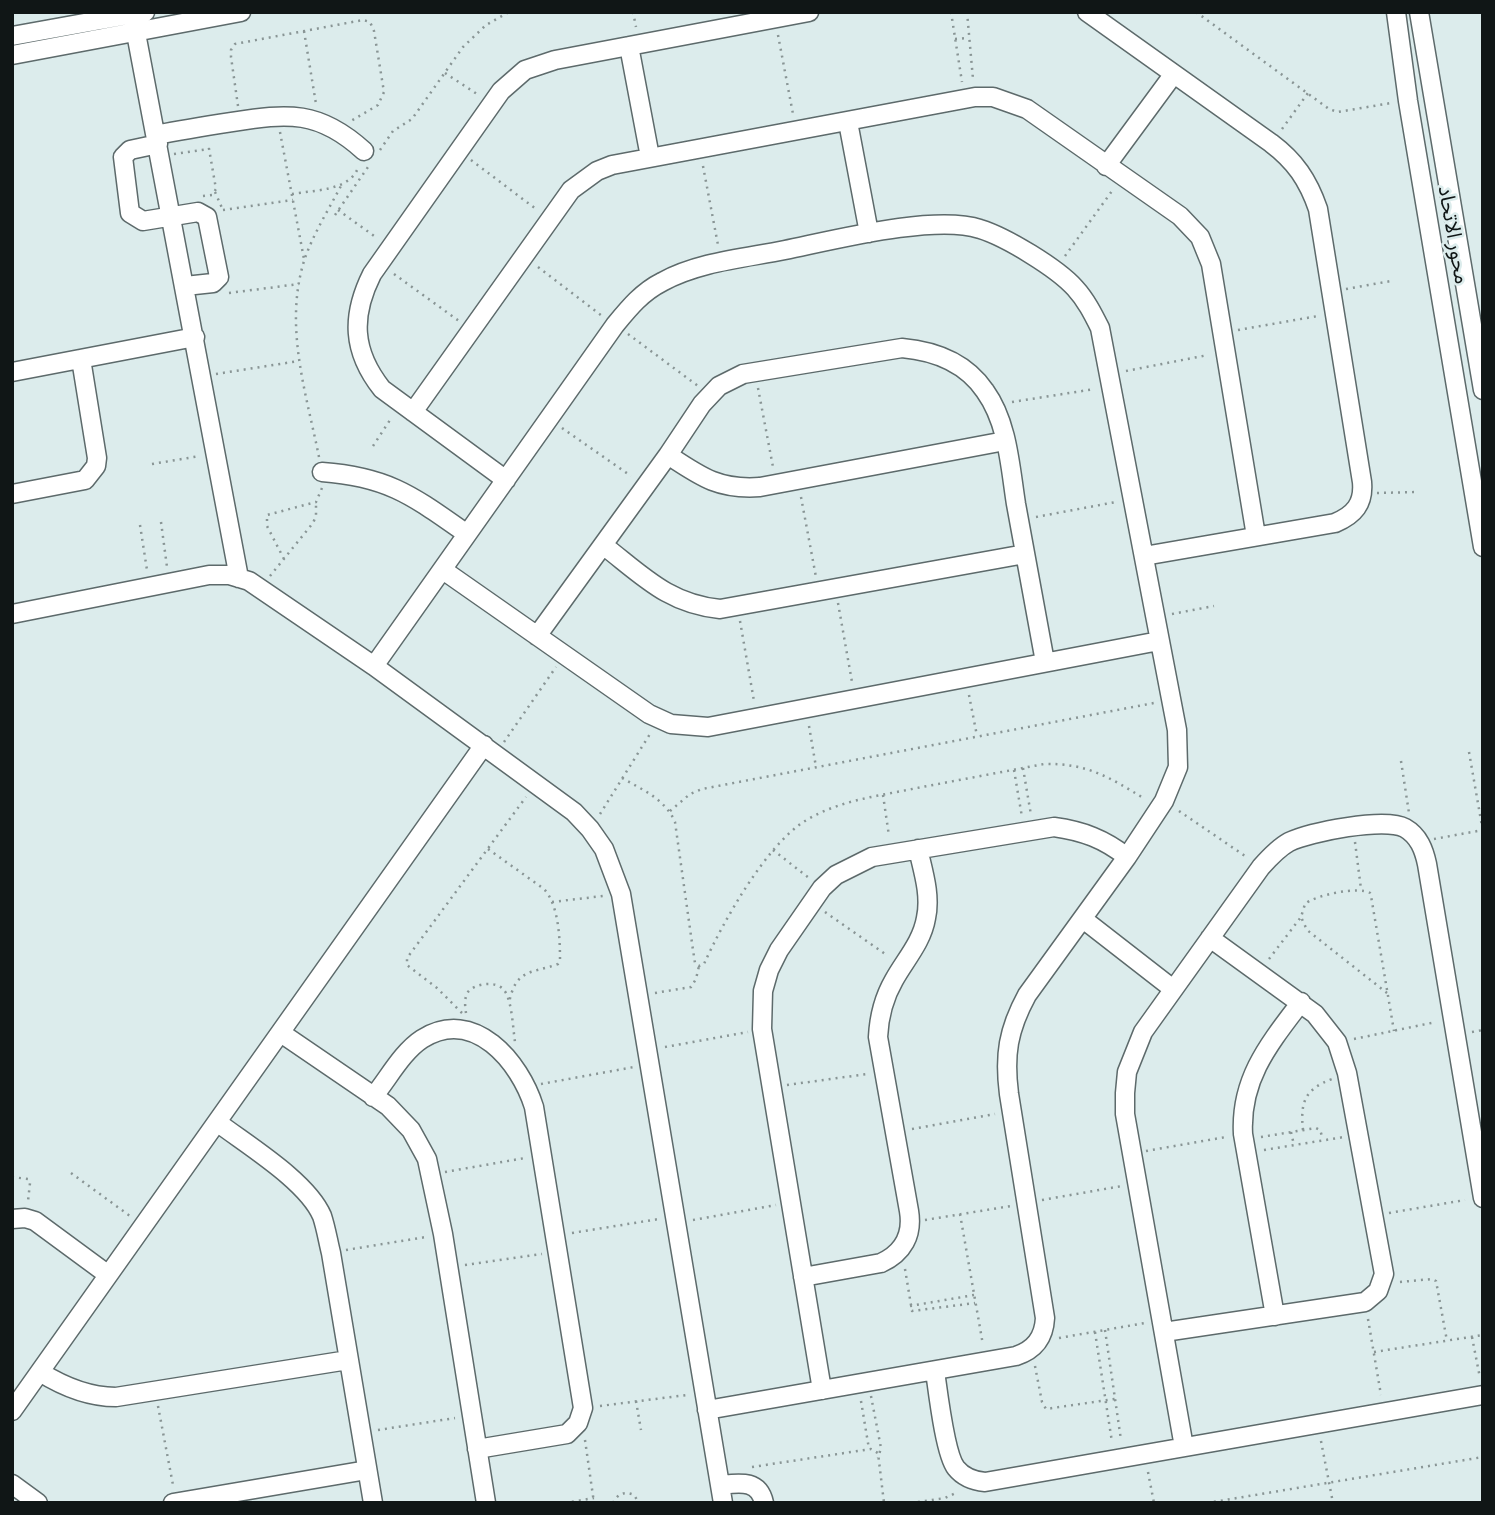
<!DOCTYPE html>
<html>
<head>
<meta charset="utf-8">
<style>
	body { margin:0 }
	#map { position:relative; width:1495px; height:1515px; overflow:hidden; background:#dcecec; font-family:"PT Sans Narrow",sans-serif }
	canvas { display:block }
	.frame { position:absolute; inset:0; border:14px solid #101616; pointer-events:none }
</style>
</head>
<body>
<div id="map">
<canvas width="1495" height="1515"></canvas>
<div class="frame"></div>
</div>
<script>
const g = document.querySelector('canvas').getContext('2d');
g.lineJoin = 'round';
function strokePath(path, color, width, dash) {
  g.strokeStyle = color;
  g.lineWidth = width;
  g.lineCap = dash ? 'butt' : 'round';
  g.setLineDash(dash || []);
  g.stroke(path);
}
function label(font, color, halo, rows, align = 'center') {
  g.font = font + ' "PT Sans Narrow","Noto Sans Arabic",sans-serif';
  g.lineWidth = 5;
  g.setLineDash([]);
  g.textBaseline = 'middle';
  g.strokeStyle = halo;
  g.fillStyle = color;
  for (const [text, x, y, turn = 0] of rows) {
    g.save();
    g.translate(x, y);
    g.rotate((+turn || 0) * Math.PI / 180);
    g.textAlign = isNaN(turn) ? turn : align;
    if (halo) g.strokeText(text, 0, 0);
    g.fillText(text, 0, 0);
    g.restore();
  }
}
const path = new Path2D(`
	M633,12l3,15
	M951,12l11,70
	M967,12l6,67
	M1196,12l133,97 9,3 53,-9
	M304,31l12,73
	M778,35l15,79
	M955,39l14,-1
	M445,73l32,21
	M238,106l-7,-49v-7l4,-6 128,-24 7,2 4,9 10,61 -6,13 -27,16
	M1282,129l26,-36
	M280,132l24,127
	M380,150l13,-19 19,-12 51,-72 23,-22 23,-13
	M174,154l35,-5
	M471,160l65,49
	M703,166l15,79
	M215,192l7,16
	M292,194c22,-4 57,-3 66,-26
	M203,196l9,-1 4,-6 -8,-46
	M223,210l70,-10
	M338,210l39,28
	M335,215l33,-48
	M1065,256l47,-65
	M538,267l64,49
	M394,274l65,47
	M1346,289l45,-8
	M229,293l70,-9
	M1238,330l80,-14
	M628,334l70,52
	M1126,371l82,-16
	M216,374l83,-13
	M758,388l15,79
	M1012,402l83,-13
	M562,428l69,48
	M373,446l19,-29
	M319,457c-13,-65 -35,-130 -15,-196 9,-27 25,-52 38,-77
	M152,464l48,-8
	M1377,493l40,-1
	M801,497l15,80
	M1036,517l80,-15
	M161,522l6,45
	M140,525l7,45
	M284,559l-17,-33v-11l49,-13 6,-14
	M270,576l43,-53 3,-7v-14
	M838,603l14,79
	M1172,614l42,-8
	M740,621l14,80
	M969,695l8,41
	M809,726l7,41
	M504,742l52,-75
	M1469,752l14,80
	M1401,761l8,52
	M1023,768l8,47
	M1014,770l8,47
	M622,778c21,12 43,21 53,44l18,128 2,13 4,3 5,-2c19,-42 62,-119 101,-143 34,-21 74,-25 112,-33 42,-8 85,-16 127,-24 43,-1 65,13 101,35
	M883,795l6,41
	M670,811l20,-17 12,-5 452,-86
	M1179,811l69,47
	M600,814l50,-80
	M1434,839l49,-9
	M1355,842l6,47
	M488,849l56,40c15,16 16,51 16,71l-2,4c-27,10 -42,4 -49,39
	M773,850l36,28
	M552,902l51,-6
	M825,912l63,44
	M1269,959l32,-42
	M655,993l36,-6 5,-8 3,-13
	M1387,993l-80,-63 -6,-13 4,-13c10,-9 54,-18 65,-11l1,3 23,135
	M462,1013l-25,-25 -30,-23v-7l119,-161
	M466,1013c-1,-7 -2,-15 2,-21 7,-9 28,-11 35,-3 9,8 10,41 12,53
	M1472,1032l11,-2
	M1354,1039l82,-17
	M665,1047l83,-15
	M541,1084l93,-17
	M787,1085l80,-11
	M912,1129l83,-15
	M1303,1130c-3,-28 2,-41 29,-51
	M1291,1132l3,13
	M1261,1137l55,-9 4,2 3,9
	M1264,1150l80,-13
	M1146,1151l80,-14
	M445,1172l80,-14
	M71,1173l59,43
	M12,1177l16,2 2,4 -2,18
	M1042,1200l80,-14
	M1389,1213l76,-13
	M960,1214l23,131
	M693,1220l83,-15
	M925,1220l86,-14
	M572,1233l87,-14
	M346,1250l80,-13
	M465,1265l77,-11
	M905,1269l7,42 63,-8
	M1400,1282l32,-3 4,2 11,60
	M910,1306l64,-11
	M1368,1319l13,76
	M1105,1330l16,110
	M1095,1332l17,110
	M1472,1337l8,41
	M1059,1338l86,-15
	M1374,1352l109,-17
	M1035,1366l7,36 4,7 69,-10
	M871,1396l10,52 -3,10
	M636,1401l5,29
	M861,1401l8,48
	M158,1406l15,79
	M600,1406l87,-11
	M378,1430l77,-12
	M585,1440l9,63
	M1321,1441l12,62
	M752,1467l119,-18 7,4 6,50
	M1148,1472l6,31
	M565,1503l29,-5
	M613,1503c5,-10 12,-12 21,-8l5,8
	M911,1503l34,-5 13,-6
	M1207,1503l276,-46`);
const minor = new Path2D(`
	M132,12l107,566
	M1087,12l184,131c24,18 37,37 47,66l44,273c2,22 -8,33 -27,41l-191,33
	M1396,12l12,89 75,446
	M1419,12l64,378
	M12,36l133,-24
	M629,46l21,111
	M12,55l229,-43
	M848,122l21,111
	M156,135c25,-5 50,-9 76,-13 56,-9 87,-12 132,29
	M158,144l-28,6 -7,7 7,56 13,8 55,-9 9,5 12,60 -6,6 -28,3
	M1106,166l67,-91
	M12,372l183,-35
	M413,412l158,-222 26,-19 15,-6 363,-68h18l34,12 153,107 20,21 11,27 45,272
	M668,455c33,22 51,35 92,32l245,-46
	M322,472c68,5 92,25 145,62
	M506,480l-124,-91c-30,-38 -31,-73 -10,-115l129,-183 24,-21 30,-10 254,-48
	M12,494l73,-14 11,-14 1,-8 -16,-99
	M603,545c39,30 65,59 117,64l305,-55
	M443,570l206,144 22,10 37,3 451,-86
	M12,614l197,-39h20l20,6 125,85 200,146 16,17 14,20 17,45 102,609
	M537,636l131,-181 34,-51 17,-18 24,-12 159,-26c33,3 64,15 83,43 23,32 25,75 31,113 10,53 19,106 29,158
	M374,666l241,-341c14,-17 27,-33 47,-43 36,-20 83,-24 123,-32 49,-10 150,-36 195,-21 26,8 77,39 95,59 11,12 18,26 25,40l77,402 1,37 -14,34 -37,56 -100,138c-19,35 -23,60 -18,99l36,224c-1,20 -11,32 -29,38l-309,54
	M1083,919l90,70
	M281,1033l107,73 23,24 16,29 16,75 43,269
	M373,1097c15,-18 29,-45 49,-58 52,-33 98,23 112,68l49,301 -5,15 -11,11 -90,15
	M217,1122c30,23 90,59 105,94 4,12 6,25 9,37l42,250
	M12,1219l13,-1 10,3 72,53
	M803,1277l78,-14c22,-10 32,-28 28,-52l-31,-174c1,-20 5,-38 16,-57 11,-20 28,-38 32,-62 5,-23 -3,-47 -8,-69
	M1275,1316l-32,-182c-3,-55 26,-90 58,-132
	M1164,1332l201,-30 13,-11 6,-17 -37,-201 -10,-31 -22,-28 -105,-76
	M935,1371c3,21 10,83 21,97 8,10 18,13 29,14l498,-87
	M40,1372c24,15 48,25 76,25l232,-37
	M822,1390l-60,-361 1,-38 6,-21 10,-20 43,-62 14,-13 36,-18 182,-30c29,4 50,12 73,30
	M12,1411l472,-666
	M1184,1447l-59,-333v-21l2,-21 16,-40 118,-165c8,-9 17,-19 28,-25 21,-10 96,-25 116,-14 14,8 19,22 22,36l56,334
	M12,1484l26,19
	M720,1485c19,-2 39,-6 44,18
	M173,1503l194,-33`);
const streetNames = [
	["محور الاتحاد",1453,235,80]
];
strokePath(minor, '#5d6a6b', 21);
strokePath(path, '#899595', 2.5, [2, 5]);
strokePath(minor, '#fff', 18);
label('21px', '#101616', '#dcecec', streetNames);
</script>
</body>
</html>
